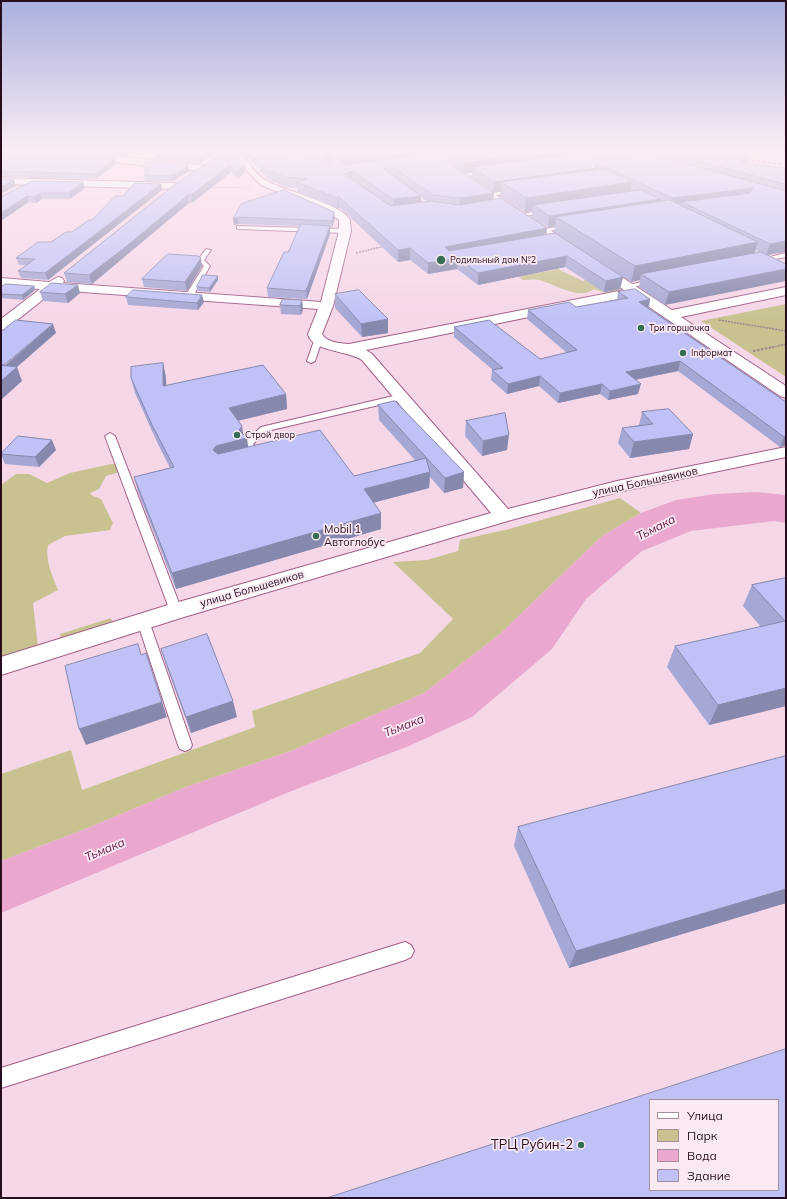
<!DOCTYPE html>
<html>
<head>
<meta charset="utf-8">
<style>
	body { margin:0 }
	#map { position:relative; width:787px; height:1199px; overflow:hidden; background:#f6d7e8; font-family:Mulish,sans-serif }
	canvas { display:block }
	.frame { position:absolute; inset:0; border:2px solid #270d1e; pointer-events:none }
	.legend { position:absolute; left:649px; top:1099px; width:130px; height:92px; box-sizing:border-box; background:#f9e9f2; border:1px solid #a5919d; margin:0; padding:5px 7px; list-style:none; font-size:12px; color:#270d1e }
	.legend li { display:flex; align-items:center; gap:8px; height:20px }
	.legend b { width:20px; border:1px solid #a5919d }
</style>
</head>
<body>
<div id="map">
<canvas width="787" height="1199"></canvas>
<div class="frame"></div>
<ul class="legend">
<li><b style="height:5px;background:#fff"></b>Улица</li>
<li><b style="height:11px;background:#c7c290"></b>Парк</li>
<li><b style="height:11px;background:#eaa8cf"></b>Вода</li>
<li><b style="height:11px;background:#c0c2f7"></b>Здание</li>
</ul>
</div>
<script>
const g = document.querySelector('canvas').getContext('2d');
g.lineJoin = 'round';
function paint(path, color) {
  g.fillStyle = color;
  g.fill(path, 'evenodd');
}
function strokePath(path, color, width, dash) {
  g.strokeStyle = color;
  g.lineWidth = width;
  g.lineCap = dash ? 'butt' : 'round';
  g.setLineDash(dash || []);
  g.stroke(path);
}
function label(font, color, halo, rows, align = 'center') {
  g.font = font + ' Mulish,sans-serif';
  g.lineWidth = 3.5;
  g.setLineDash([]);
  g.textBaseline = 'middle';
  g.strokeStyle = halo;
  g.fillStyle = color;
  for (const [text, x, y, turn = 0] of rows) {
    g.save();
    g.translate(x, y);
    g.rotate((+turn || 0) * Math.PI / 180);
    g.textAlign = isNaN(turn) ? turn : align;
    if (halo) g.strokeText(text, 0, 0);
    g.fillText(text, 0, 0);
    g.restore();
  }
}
const green = new Path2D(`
	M557,265l3,5 23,11c12,-9 26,1 37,9l-8,5 -18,-6c-15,12 -39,-5 -55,-9 -4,-1 -11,0 -16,0l-5,-4 37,-6 -2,-4z
	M786,304v73l-85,-56z
	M111,464h5l4,8 -14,4 -7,13 -9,4 1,2 10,4 12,24 -3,7 -45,6 -17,9c-3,16 4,30 10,45l-25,13 5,44 -37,16v-178l15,-11h13l18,9 23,-10z
	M620,498l21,15 -39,23 -102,98 -76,59 -133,58 -105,36 -103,43 -82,31v-87l70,-24 11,40 173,-63 -3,-16 168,-58 33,-34 -60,-57 34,-2 31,-9 2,-11 49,-11z
	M111,618l2,5 -52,16 -1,-5z`);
const water = new Path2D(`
	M756,492l30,3v28l-12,-2 -83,10 -49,20 -56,48 -34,50 -80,68 -63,29 -120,46 -288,121v-52l82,-31 103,-43 105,-36 133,-58 76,-59 102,-98 39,-23 35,-13 39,-6z`);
const pathFar2 = new Path2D(`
	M312,153l9,-1
	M209,187l41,1`);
const pathFar1 = new Path2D(`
	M356,253l29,-7
	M719,320l67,11
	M769,348l17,-4`);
const path = new Path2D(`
	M753,351l21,-4`);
const service = new Path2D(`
	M487,170l2,3 -29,4 -3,-2z
	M517,189l2,3 -29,4 -3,-2z
	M548,209l2,3 -30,5 -3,-2z
	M571,224l2,1v2l-30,5 -3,-2z
	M237,226l108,3 3,2 -3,2 -106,-4 -2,-1z
	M206,249l5,1 -7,10 6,6 -18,32h-6l-1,-2 19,-30 -6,-6z
	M786,253v4l-21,4 -3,-2z
	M655,279l2,1v2l-30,6 -3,-2z
	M315,338l7,2 -7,21 -4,2 -4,-2z
	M402,394l4,3 -1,2 -138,32 -14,13 10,11 -2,2 -10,1 -2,-2 3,-2 -9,-10 18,-17z
	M110,433l5,3 67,175 -2,3h-8l-2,-3 -65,-175z
	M143,617l4,1 2,3 43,124 -2,4 -5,2 -5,-2 -2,-4 -41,-124 2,-3z
	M405,942l6,3 3,6 -3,6 -6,3 -404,128v-20z`);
const minor = new Path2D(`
	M36,152h34l132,13 5,3 -5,3 -162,-16z
	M220,152c34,0 24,16 47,29 21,12 70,20 83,39l1,11 -18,75 -11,28c5,9 18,9 27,10l275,-54 -157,-107 -2,-2 5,-3 202,132 114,-23v8l-105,22 105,69v12l-6,-2 -147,-100 -267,54 6,4 136,155 109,-28 169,-34v10l-168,35 -107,28 -327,97 -183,58v-18l167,-52 323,-92 -129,-153c-15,-10 -50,-8 -54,-26l10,-25 -263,-19 -49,39 -5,1v-11l39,-30 -39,-3v-8l48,4 9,-5 4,1 2,3 -1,2 258,19 18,-71v-11l-8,-6 -70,-29 -25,-25z
	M1,178l174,5 5,3 -5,3 -174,-5z`);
const rail = new Path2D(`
	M770,152l16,3
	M735,158l51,7`);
const wall = new Path2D(`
	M1,152l114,6 1,6 -20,15 -95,-2z
	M88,152h43l-5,4z
	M217,152l-17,11 -44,-4 -1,-6z
	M225,152l20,12 1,7 -8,8 -7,-7 -39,31h-3l-60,50 -37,31 -25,-2 -3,-9z
	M237,152h77l8,7v-7h419l5,11 40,5v84l-19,3 -102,50 -26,-18 1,-7 -9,2 -77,-50 1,-6 -7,1 -16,-10v-6l-7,1 -25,-16 1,-5 -8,1 -22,-15 1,-5 -8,1 -18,-12v-6l-7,1 55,43 52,35 77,43 -3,12 -16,3 -39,-25 -87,18 -21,-16 -29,5 -18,-14 -12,2 -59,-55 -1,2 -41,-17v-4l-11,-1 -17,-7 -18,-18v-4l-4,1zM421,197l6,5h-6zM756,250l3,2 -4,1z
	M188,165l1,6 -16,10h-28l-1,-6 3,-3h-3l-1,-6z
	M83,182l2,6 -15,11h-28l-6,4 -7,-1 -28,-5z
	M161,184l1,6 -114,90 -27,-2 -3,-7 8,-6h-7l-3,-7 56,-26 20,-12 31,-24z
	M284,190l50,22 1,7 -3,8h-2v7l-23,65 -39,-2 -1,-9 21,-36 12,-26 -61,-2 -5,1 -1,-6z
	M202,266l-15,25 -43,-4 -2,-8z
	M218,276v4l-8,12 -13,-1v-4z
	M34,286l1,4 -12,10 -22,-2v-11z
	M40,292l40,1 -12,10 -25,-2z
	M618,292l32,7 -1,9 137,94v43l-6,2 -102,-76 -43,9 3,14 -30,6 -8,-6 -42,9 -19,-17 -32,8 -16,-14 1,-10h1l-39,-33v-10l86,32 27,-6 -40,-34 1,-9 48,-3 41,-7z
	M335,294l53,39 -26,4 -27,-29z
	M126,297l78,5 -6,8 -70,-5z
	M302,300l1,9 -2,6 -20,-1 -1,-9z
	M163,363l3,15v8l120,8 1,15 -49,12 10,26 106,29 61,-16 -36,-40 -1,-15 86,67 -1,16 -19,5 -14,-16 -1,11 -56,15 8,26 -205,60 -38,-97 -4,-15 36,-9 -13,-26 -22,-49 -4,-15z
	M642,412l51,22 -4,15 -59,9 -12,-15 4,-15 17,-3z
	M466,421l41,29 -25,6 -17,-20z
	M56,450l-17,17 -34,-3 -4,-10z
	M786,578v128l-77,19 -42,-58 8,-21 86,-19 -18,-21 9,-21z
	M161,649l76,68 -46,16 -25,-68z
	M786,756v147l-217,65 -55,-122 4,-19z`);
const shadedWall = new Path2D(`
	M125,152h6l-5,4z
	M207,152h10l-17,11 -1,-5z
	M250,152h33l-33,1 1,5 -4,1v-6z
	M402,152h45l-1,3 -59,9v9l-3,-4 -44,1 -1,-9z
	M553,152h47l-128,15v5l-8,1 1,-10z
	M749,153l-3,10 -7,-1z
	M115,158l1,6 -20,15 -1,-5z
	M245,164l1,7 -8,8 -1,-7z
	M599,164l-1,10 -97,8v9l-8,1 1,-10 101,-16z
	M188,165l1,6 -16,10 -1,-5z
	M230,165l1,7 -39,31 -1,-8z
	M352,171v10l-8,-7z
	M14,180l2,6 -15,8v-7z
	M83,182l2,6 -15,11 -1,-6z
	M632,182l-3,14 -96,9 -1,6 -7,1 1,-14z
	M161,184l1,6 -114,90 -3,-7z
	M753,188l-3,10 -68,4 -2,5 -11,1 3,-10z
	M40,193l2,6 -6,4 -2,-6z
	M494,193l-1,10 -34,5 1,-10z
	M188,195l1,8 -60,50 -37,31 -3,-9z
	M27,196l2,6 -28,19v-8z
	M338,196l1,11 -1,2 -1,-11z
	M421,196v10l-28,3v-10z
	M660,199l-3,11 -101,7 -1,9 -7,1 1,-11z
	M334,212l1,7 -3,8v-6z
	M238,217l1,7 -5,1 -1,-6z
	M330,226v8l-23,65 -1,-8z
	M547,228l-1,11 -101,19v-11z
	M786,241v11l-20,3 4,-11z
	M758,242l-5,15 -112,17 -1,6 -9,2 4,-16z
	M410,248v12l-12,2v-12z
	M567,256l-2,11 -87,18v-12z
	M201,258l1,8 -15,25 -2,-9z
	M458,258l-1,11 -29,5v-11z
	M786,269v12l-121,24 4,-13z
	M218,276v4l-8,12 -1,-4z
	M623,277l-3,12 -16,3 2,-11z
	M78,285l2,8 -12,10 -3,-9z
	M34,286l1,4 -12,10 -1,-5z
	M202,295l2,7 -6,8 -1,-7z
	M650,299l-2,9 -9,-6z
	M302,300l1,9 -2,6 -1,-9z
	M388,319v14l-26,4 -1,-13z
	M53,324l3,9 -39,34 5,14 -21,19 1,-32z
	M680,361l-2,10 -54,11 2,-10z
	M163,363l3,15 1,23 -4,-15z
	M540,376l-1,10 -32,8 1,-10z
	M602,384l-2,10 -42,9 2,-10z
	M641,384l-3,10 -30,6 2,-9z
	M286,394l1,15 -55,13 -3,-14z
	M242,426l2,13 3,-1 2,15 -30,9 -6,-12 3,-4 23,-16z
	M693,434l-4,15 -59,9 4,-16z
	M509,435l-2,15 -25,6 1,-15z
	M786,436v9l-6,2 4,-10z
	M52,440l4,10 -17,17 -4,-10z
	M430,472l-1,16 -65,17v-16z
	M464,472l-1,16 -19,5 1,-15z
	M381,513v16l-205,60 -4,-16z
	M786,688v18l-77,19 9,-20z
	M233,701l4,16 -46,16 -5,-16z
	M162,702l5,15 -81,28 -7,-16z
	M786,889v14l-217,65 7,-17z`);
const building = new Path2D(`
	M1,152h50l64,6 -20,16 -94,-3z
	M156,152h51l-8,6 -44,-5z
	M225,152h5l8,5 7,7 -8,8 -7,-7 -39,30h-3l-60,50 -39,30 -25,-2 114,-91z
	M257,152h36l-3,2 13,-2h11l14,11 6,-3 -10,-8h78l-63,9 5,4 90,-12 60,40 -34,5 -27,-3 -46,-32 -3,6 37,27 -28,3 -41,-28 -8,3 47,32 39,-5 30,4 41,-7 46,30 -102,19 4,4 106,-18 68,44 -17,4 -39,-25 -89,17 -20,-15 -30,5 -18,-15 -12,2 -60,-54 -1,2 -41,-16 11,-3 -22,-2 -16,-6 -19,-18z
	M448,152h105l-88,11z
	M593,152h32l22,1 139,38v50l-16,3 -88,-42 68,-9 3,-5 -81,10 -73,-34 -4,2v2l-101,14 -22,-15z
	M663,152h78l8,1 -10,9 47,6v16z
	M147,161l41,4 -16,11 -28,-1 8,-8 -9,-1z
	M604,169l28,13 -106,16 -25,-16z
	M1,179l13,1 -13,7z
	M33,181l50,1 -14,11h-29l-6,4 -7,-1 -26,17v-16z
	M135,183l26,1 -116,89 -27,-2 17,-12 -19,-1 22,-16h13l15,-10h6l17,-12h3l23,-24h8z
	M284,190l50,22 -2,9 -94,-4 -5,2 8,-15z
	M641,190l19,9 -111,17 -16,-11z
	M670,200l88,42 -123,24 -79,-49z
	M301,224l29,2 -24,65 -39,-3 17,-36h4z
	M761,252l25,12v5l-117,23 -28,-18z
	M168,254l30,2 3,2 -16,24 -43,-3z
	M203,275l15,1 -9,12 -12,-1z
	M52,283l26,2 -13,9 -25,-2z
	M6,284l28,2 -12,9 -21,-1v-7z
	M635,289l15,10 -11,3 147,100v34l-2,1 -104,-76 -54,11 15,12 -31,7 -8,-7 -42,9 -20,-17 -32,8 -16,-14 11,-2 -49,-41 35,-7 51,39 37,-9 -49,-40 41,-8 7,5 52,-9 -10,-6z
	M133,290l69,5 -5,8 -71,-6z
	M359,290l29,29 -27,5 -26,-30z
	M283,299l19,1 -2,6 -20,-1z
	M16,320l37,4 -49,41h-3v-33z
	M163,363v23l100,-21 23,29 -57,14 13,18 -3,4 8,8 -31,8 -3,4 5,4 102,-24 34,46 72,-18 4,14 -66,17 17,24 -209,60 -38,-96 40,-10 -21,-40 -22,-49v-11z
	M1,365l16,2 -16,14z
	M395,401l69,71 -19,6 -67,-73z
	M669,409l24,25 -59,8 -12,-14 31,-4 -11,-12z
	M505,413l4,22 -26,6 -17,-20z
	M18,436l34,4 -17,17 -34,-3z
	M786,578v110l-68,17 -43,-59 110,-25 -33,-36z
	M207,634l26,67 -47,16 -25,-68z
	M138,644l3,11 5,-2 16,49 -83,27 -14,-63z
	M786,756v133l-210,62 -58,-124z
	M786,1049v149h-459zM650,1100h128v90h-128z`);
const markers = [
	[441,260,5,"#366e55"],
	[641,328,4,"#366e55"],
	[683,353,4,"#366e55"],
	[237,435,4,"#366e55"],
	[316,536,4,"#366e55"],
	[581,1145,4,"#366e55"]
];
const farPoinames = [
	["Родильный дом №2",450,260],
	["Три горшочка",649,328],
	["Inформат",691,353],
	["Строй двор",245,435]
];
const streetNames = [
	["улица Большевиков",645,482,-12],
	["улица Большевиков",252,589,-16]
];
const poiNames = [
	["Mobil 1",324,530],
	["Автоглобус",324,543]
];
const waterNames = [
	["Тьмака",656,528,-27],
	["Тьмака",404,726,-21],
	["Тьмака",105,850,-23]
];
const nearPoinames = [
	["ТРЦ Рубин-2",573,1145]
];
paint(green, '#c7c290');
paint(water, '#eaa8cf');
strokePath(service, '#a25f88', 2);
strokePath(minor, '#a25f88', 2);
strokePath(pathFar2, '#a08495', 1, [1.5, 1]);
strokePath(pathFar1, '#a08495', 1.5, [2, 1]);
strokePath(path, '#a08495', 2, [2.5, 1.5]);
paint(service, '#fff');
paint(minor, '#fff');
strokePath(rail, '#826576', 1.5, [3.5, 2]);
paint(wall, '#a5a7d4');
paint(shadedWall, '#8688ad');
paint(building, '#c0c2f7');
strokePath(building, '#8688ad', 1);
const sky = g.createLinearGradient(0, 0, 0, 320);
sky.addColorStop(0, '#a9afde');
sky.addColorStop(0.47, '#fbedf5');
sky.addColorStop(1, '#fbedf500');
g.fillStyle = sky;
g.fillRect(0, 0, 787, 320);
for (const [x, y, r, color] of markers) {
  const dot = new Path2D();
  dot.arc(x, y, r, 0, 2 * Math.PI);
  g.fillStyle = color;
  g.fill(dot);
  strokePath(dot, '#f9e9f2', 1.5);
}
label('9px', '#270d1e', '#f9e9f2', farPoinames, 'left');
label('11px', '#270d1e', '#f9e9f2', streetNames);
label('11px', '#270d1e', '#f9e9f2', poiNames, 'left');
label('italic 12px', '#661a4e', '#f9e9f2', waterNames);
label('13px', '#270d1e', '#f9e9f2', nearPoinames, 'right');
</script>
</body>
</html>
